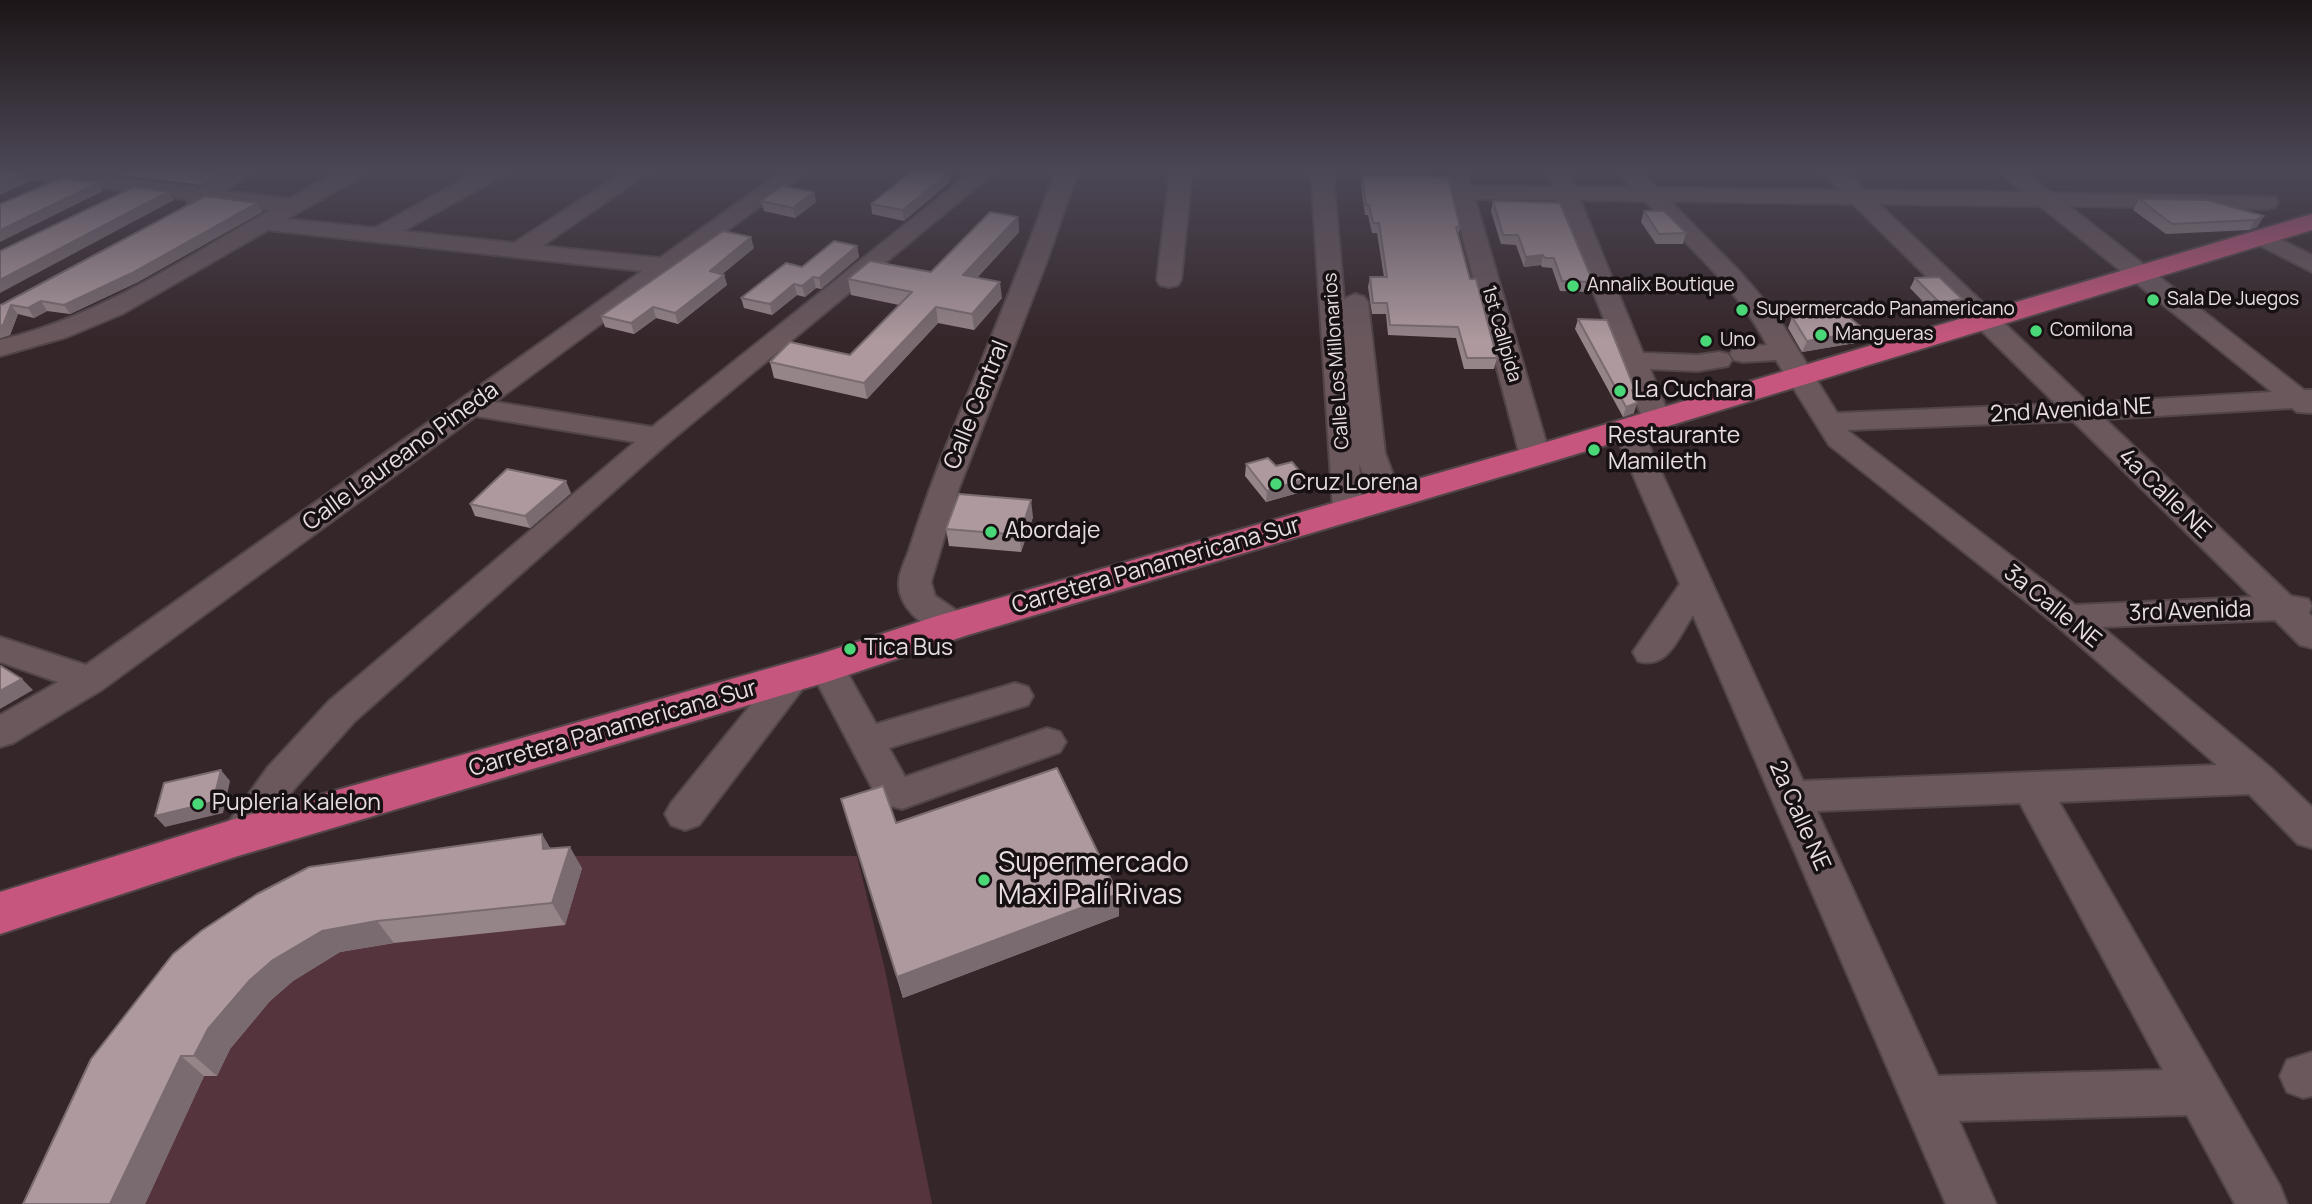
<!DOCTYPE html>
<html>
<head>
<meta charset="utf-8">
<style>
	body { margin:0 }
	canvas { display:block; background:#35262a }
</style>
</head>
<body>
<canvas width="2312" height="1204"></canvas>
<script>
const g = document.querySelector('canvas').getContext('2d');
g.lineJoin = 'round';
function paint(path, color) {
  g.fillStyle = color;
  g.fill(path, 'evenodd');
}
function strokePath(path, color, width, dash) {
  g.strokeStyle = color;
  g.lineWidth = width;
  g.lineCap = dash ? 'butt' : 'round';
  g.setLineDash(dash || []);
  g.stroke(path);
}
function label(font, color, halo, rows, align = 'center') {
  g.font = font + ' Manrope,sans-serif';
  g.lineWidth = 7;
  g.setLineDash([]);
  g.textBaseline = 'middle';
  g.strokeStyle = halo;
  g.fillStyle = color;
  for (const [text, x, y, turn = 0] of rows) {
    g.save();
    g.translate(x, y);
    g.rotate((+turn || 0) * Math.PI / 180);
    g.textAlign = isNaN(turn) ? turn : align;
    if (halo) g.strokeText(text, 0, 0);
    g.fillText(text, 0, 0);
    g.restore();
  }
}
const green = new Path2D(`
	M555,856h302l28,114 47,234h-872l134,-229z`);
const minor = new Path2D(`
	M6,171h62l132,17 26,-17h26l-27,20 64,8 49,-28h27l-3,5 -75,43 88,9 103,-57h27l-3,5 -99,55 111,12 111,-72h26l-109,75 118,12 123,-87h25l-313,231 157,25 320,-256h24l-328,272 -313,278 -61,68 -42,60 -14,4 -14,-4 -6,-12 50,-70 61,-66 306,-259 -159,-26 -373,273 -90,54 -13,4v-32l58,-33 -58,-20v-25l86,28 556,-394 -374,-41 -146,84 -55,23 -67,19v-16c98,-23 184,-81 270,-130l-62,-8 -12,5 -8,-2 -2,-6 -169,-22 -8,-1z
	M1056,171h22l-33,95 -86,222 -28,94 4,14 31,21 5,8 -5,8c-27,8 -69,-20 -67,-51 0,-11 8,-24 11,-35 12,-37 25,-74 40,-110 37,-88 73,-176 106,-266z
	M1170,171h22l-11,109 -3,5 -9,2 -9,-2 -3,-5z
	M1311,171h22l11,128 11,-5 9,3 4,5 17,151 17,46 -4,7 -11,3 -11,-3 -17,-42 4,46 -4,7 -11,3 -11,-3 -4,-7z
	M1448,171h18l5,15 82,1 -4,-10 3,-5h16l7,15h57l-15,-16h23l17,17 182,2 -18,-19h23l21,19 158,2 -24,-21h24l28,22 224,4 3,5 -3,5 -8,2 -198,-3 235,184h8v23l-15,-1 -5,-4 -187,11 186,177 17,3 4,7 -3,7 3,3v32l-12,-3 -25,-25 -173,7 169,141 41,39v41l-14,-4 -49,-50 -190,8 221,384 7,18h-52l-48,-89 -228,6 37,83h-50l-253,-589c-15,22 -25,55 -55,46l-5,-9 47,-68 -67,-156 4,-6 10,-3 10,3 4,6 162,353 414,-16 -161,-140 -227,-180 -53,-85 -33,2 -9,-2 -4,-6 4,-6 33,-3c-28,-56 -80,-99 -122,-144l-65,-1 63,153 55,2 21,-3 9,2 4,6 -4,6 -30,5 -48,-2 21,51 -4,6 -10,2 -10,-2 -4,-6 -85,-220 -83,-1 75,257 -5,6 -10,3 -10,-3 -5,-6 -68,-259 -3,-5zM1670,201l183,3 203,200 -219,9 -61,-99 -36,-42zM1879,204l161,2 232,186 -184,11zM2073,421l179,176 -177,8 -228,-175zM2020,803l143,267 -225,6 -121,-265z
	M2261,230l51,25v17l-59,-30 -4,-5 4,-5z
	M827,654l12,4 37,66 139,-41 13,4 5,9 -5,9 -139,43 16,29 142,-49 13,4 6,10 -6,10 -158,57 -22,-6 -71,-136 6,-9z
	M792,665l12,4 6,9 -6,9 -105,138 -14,5 -14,-5 -6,-11 6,-11 109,-134z
	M2312,1052v44l-9,2 -16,-6 -7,-16 7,-16z`);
const highway = new Path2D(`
	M2312,214v16l-765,233 -579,172 -141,47 -589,174 -238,78v-42l238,-74 582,-164 120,-39 583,-166z`);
const wall = new Path2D(`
	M89,171h133l-21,14z
	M949,172l1,10 -46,39 -32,-7 -1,-10z
	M1362,175l98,52 -2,9 12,43 27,79 -3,11h-30l-8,-31 -68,-3 -2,-21h-14l-4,-27 2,-10h14l-7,-44h-5l-4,-18h-3l-4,-30z
	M2139,199l125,17 -7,11 -8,3 -83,4 -33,-24z
	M761,201l55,1 -21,16 -31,-7z
	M1493,201l100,81 -3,10 -30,-1 -8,-23 -10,-1 -1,-2 -17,2 -8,-22 -15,-1 -10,-33z
	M257,203l5,9 -124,70 -68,32 -23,-3 -13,7 -16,-4 -8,21 -10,3v-33z
	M1644,211l42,22 -3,11h-27l-15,-22z
	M1018,217l1,15 -42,46 25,20 -28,32 -36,-7 -71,76 -93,-21 -4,-16 80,-7 49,-50 -48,-10 -3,-16 83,-7z
	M857,246l2,11 -38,32 -5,-1 -11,9 -8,-2 -25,20 -28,-7 -3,-10 61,-31z
	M754,248l-32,26 2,1 3,10 -49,39 -22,-6 -22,16 -29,-7 -4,-11z
	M1915,278l47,21 -6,10 -21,5 -25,-26z
	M1792,317l69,25 -59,10 -14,-24z
	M1578,319l57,71 -1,4v19l-11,4 -48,-88z
	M1246,464l30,2 29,25 -39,11 -21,-26z
	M571,493l-41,35 -55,-12 -5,-12z
	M1033,517l-12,35 -72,-6 -3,-17z
	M841,799l55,24 222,71 1,22 -216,82z
	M550,848l32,20 -17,57 -171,18 -54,9 -47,29 -23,20 -40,48 -13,27h-13l-59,128h-122l150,-250z`);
const shadedWall = new Path2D(`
	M205,171h17l-21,14 -5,-9z
	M949,172l1,10 -46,39 -1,-11z
	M24,173l6,8 -30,14v-12z
	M98,183l5,8 -103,51v-12z
	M168,192l6,8 -174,93v-13z
	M814,192l2,10 -21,16 -2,-10z
	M257,203l5,9 -124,70 -68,32 -6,-9z
	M2264,216l-7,11 -8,3 6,-10z
	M1018,217l1,15 -54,59 -2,-16z
	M751,237l3,11 -41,34 -3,-11z
	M857,246l2,11 -38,32 -2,-11z
	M1543,255l-2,10 -17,2 2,-10z
	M724,275l3,10 -49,39 -3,-11z
	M813,277l3,11 -11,9 -3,-11z
	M1000,282l2,16 -28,32 -2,-16z
	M794,284l3,11 -25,20 -2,-11z
	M1962,299l-6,10 -21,5 5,-11z
	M41,301l6,10 -13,7 -6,-10z
	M11,305l7,9 -8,21 -10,3v-12z
	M653,307l3,11 -22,16 -3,-11z
	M936,307l2,16 -71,76 -3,-16z
	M1866,331l-5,11 -59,10 5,-11z
	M1637,403l-3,10 -11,4 3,-10z
	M1306,479l-1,12 -39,11 1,-11z
	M566,481l5,12 -41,35 -5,-12z
	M1031,500l2,17 -12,35 -1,-17z
	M22,679l11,11 -33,19v-18z
	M221,770l9,11 -7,32 -58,14 -10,-11z
	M542,834l13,22 -12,-7z
	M570,847l12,21 -17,57 -13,-22z
	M1118,894l1,22 -216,82 -6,-21z
	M377,921l17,22 -54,9 -47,29 -23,20 -40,48 -13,27 -23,-20 14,-27 42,-49 23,-20 49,-29z
	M181,1056l23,20 -59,128h-35z`);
const building = new Path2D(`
	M0,171h12l12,2 -24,10z
	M153,171h52l-9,5z
	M912,171l37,1 -46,38 -32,-6z
	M1362,175l86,2 12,50h-4l14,52h6l21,79h-30l-9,-31 -68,-2 -3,-22h-14l-3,-26h17l-8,-54h-6l-4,-18h-3z
	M62,178l36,5 -98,47v-26z
	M782,186l32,6 -21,16 -32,-7z
	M134,187l34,5 -168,88v-29z
	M205,196l52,7 -125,70 -68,32 -23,-4 -13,7 -17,-3 -8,20 -3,1v-21l3,-1z
	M2139,199l68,1 57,16 -9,4 -83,4z
	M1493,201l67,2 33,79 -31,-1 -8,-23h-9l-2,-3 -17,2 -8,-22h-15z
	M1644,211h20l22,22 -27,1z
	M990,212l28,5 -55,58 37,7 -28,32 -36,-7 -72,76 -94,-21 20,-20 60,13 62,-63 -64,-13 22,-18 61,11z
	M723,231l28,6 -41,34 14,4 -49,38 -22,-6 -22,16 -30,-7z
	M834,241l23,5 -38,32 -6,-1 -11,9 -8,-2 -24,20 -29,-6 45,-35 16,4z
	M1939,277l23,22 -22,4 -25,-25z
	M1840,310l26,21 -59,10 -15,-24z
	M1578,319l29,1 28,70h-3l5,13 -11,4z
	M1268,458l8,8 16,-4 14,17 -39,12 -21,-27z
	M507,469l59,12 -41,35 -55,-12z
	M959,494l72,6 -11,35 -74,-6z
	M1,666l21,13 -22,12v-24z
	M1057,768l61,126 -221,83 -56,-178 42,-13 13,37z
	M221,770l-8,32 -58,14 9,-33z
	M542,834l1,15 27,-2 -18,56 -175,18 -55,10 -49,29 -23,20 -42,49 -14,27h-13l-71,148h-87l68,-145 82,-105 28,-23 56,-37 52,-27z`);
const markers = [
	[1573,286,7,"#49d778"],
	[2153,300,7,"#49d778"],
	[1742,310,7,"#49d778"],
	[2036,331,7,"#49d778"],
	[1821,335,7,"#49d778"],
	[1706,341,7,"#49d778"],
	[1620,391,7,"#49d778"],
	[1594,450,7,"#49d778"],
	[1276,484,7,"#49d778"],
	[991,532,7,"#49d778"],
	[850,649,7,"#49d778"],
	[198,804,7,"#49d778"],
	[984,880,7,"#49d778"]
];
const farPoinames = [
	["Annalix Boutique",1587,286],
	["Sala De Juegos",2167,300],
	["Supermercado Panamericano",1756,310],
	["Comilona",2050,331],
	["Mangueras",1835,335],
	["Uno",1720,341]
];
const farStreetnames = [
	["1st Callpida",1501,334,74],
	["Calle Los Millonarios",1337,361,-94]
];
const poiNames = [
	["La Cuchara",1634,391],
	["Restaurante",1608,437],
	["Mamileth",1608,463],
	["Cruz Lorena",1290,484],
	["Abordaje",1005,532],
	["Tica Bus",864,649],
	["Pupleria Kalelon",212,804]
];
const streetNames = [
	["Calle Central",977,405,-68],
	["2nd Avenida NE",2071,411,-3],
	["Calle Laureano Pineda",401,457,-36],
	["4a Calle NE",2164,494,44],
	["Carretera Panamericana Sur",1156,566,-16],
	["3a Calle NE",2052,607,39],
	["3rd Avenida",2190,612,-2],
	["Carretera Panamericana Sur",613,729,-16],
	["2a Calle NE",1799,816,66]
];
const nearPoinames = [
	["Supermercado",998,864],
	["Maxi Palí Rivas",998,896]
];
paint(green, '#56343e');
strokePath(minor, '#514548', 4);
strokePath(highway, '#514548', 4);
paint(minor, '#6a585d');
paint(highway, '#c6567d');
paint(wall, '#958488');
paint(shadedWall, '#796b6f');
paint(building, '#ad999e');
strokePath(building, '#796b6f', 2);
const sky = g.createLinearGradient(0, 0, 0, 340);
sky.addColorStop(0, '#1d1517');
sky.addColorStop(0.5, '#4b4755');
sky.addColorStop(1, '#4b475500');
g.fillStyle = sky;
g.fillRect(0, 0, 2312, 340);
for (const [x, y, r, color] of markers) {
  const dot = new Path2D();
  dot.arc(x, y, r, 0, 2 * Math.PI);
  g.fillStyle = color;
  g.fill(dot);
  strokePath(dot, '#181113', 2.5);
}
label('19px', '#e8dde0', '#181113', farPoinames, 'left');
label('19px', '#e8dde0', '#181113', farStreetnames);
label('23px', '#e8dde0', '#181113', poiNames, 'left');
label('23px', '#e8dde0', '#181113', streetNames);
label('28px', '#e8dde0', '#181113', nearPoinames, 'left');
</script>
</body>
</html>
